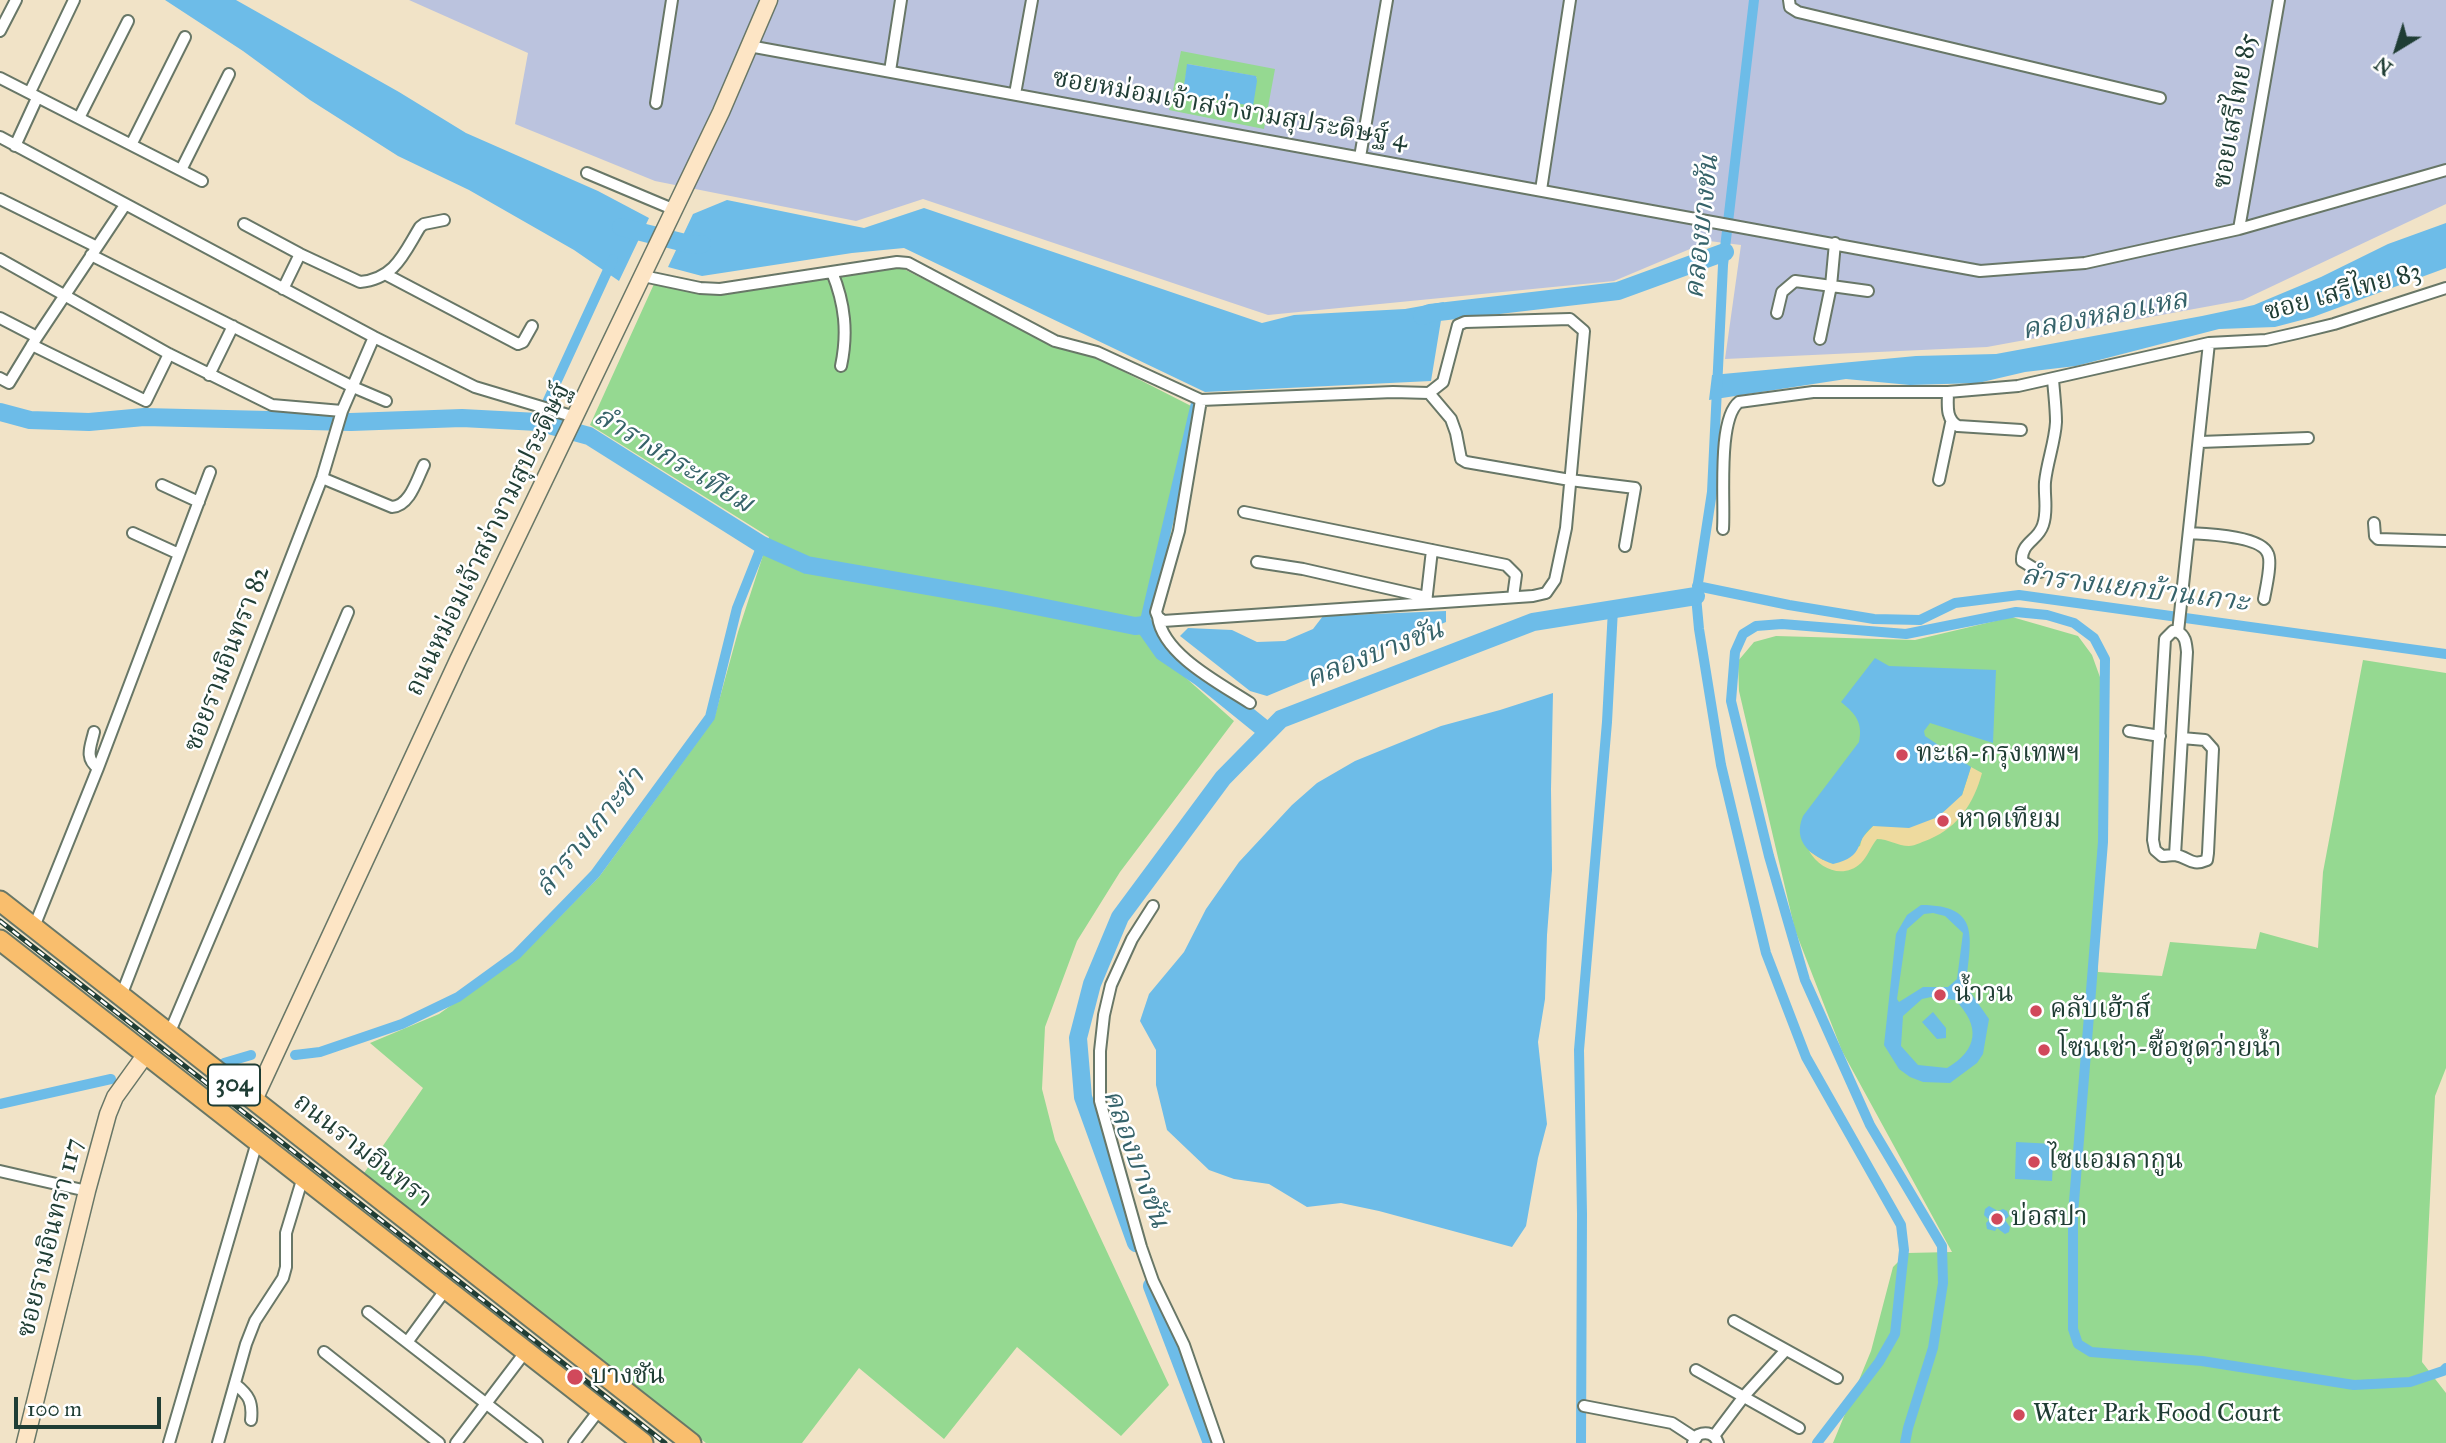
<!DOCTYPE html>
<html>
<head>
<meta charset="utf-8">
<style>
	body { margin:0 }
	#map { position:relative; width:2446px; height:1443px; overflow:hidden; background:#f1e3c7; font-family:"IM FELL Great Primer",serif }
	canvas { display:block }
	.north { position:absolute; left:2362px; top:14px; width:70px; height:70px; -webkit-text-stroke:5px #fff; paint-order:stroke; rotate:218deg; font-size:19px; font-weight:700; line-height:28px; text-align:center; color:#1f3d34 }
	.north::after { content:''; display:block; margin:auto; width:24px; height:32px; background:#1f3d34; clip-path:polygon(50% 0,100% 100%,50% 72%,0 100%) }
	.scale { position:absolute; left:14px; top:1397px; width:147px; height:32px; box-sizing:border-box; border:4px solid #1f3d34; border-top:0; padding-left:9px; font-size:21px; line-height:24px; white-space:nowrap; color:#1f3d34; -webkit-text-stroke:5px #fff; paint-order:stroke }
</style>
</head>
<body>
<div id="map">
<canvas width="2446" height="1443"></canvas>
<div class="north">N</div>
<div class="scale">100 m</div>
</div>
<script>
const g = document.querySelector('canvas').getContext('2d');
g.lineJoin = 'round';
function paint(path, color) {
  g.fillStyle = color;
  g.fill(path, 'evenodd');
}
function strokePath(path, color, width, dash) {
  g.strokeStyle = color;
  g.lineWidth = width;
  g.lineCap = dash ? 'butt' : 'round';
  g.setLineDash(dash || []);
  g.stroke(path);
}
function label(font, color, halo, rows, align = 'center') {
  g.font = font + ' "IM FELL Great Primer","Noto Serif Thai",serif';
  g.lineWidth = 5;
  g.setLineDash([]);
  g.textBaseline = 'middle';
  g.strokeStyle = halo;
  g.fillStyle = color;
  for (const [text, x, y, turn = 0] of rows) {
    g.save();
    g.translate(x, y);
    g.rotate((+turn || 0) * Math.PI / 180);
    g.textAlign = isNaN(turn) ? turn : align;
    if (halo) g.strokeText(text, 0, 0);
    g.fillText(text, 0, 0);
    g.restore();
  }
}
const industrial = new Path2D(`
	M409,0h2037v204l-203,96 -256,47 -262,12 16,-114 -32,-4 -95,40 -346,34 -345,-116 -67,22 -201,-40 -140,-57 13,-71z`);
const green = new Path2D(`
	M1181,51l94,18 -11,60 -95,-19zM1188,64l67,12 2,2 -74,13z
	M900,267l152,78 43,12 102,52 -30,141 -20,71 9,30 78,70 -114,151 -43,69 -32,86 -3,62 13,51 114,245 -48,51 -104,-89 -73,92 -85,-71 -57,75h-96l-344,-267 61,-88 -53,-45 69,-29 84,-60 76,-77 115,-158 24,-87 31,-95 -179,-112 64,-141 59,9z
	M2012,617l66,19 14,19 9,25 -3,292 64,4 8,-34 86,7 4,-17 58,16 5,-76 40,-212 83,13v395l-11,28 -13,266 24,31v50h-613l38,-92 22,-84 14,-14 45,-1 -110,-201 -47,-121 -56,-239 -1,-30 16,-19 22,-6 139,4z`);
const sand = new Path2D(`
	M1971,767l11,6c-8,30 -24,54 -52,66 -6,2 -15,7 -21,7 -11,0 -21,-7 -32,-7 -6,7 -9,17 -16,24 -17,16 -41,7 -52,-12l14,9 37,-14 2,-8 11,-12h13l76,-31z`);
const water = new Path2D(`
	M165,0h71l163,92 67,41 132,58 51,27 -30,63 -45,-31 -105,-60 -71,-34 -88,-56 -67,-49z
	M1187,64l69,12 1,5 -4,25 -70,-12z
	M727,200l137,28 60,-20 338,115 32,-8 111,-6 39,-7 -13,79 -226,11 -301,-144 -52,5 -150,23 -34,-9 25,-53z
	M2446,223v45l-133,49 -38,10 -56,2 -143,37 -51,6 -47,11 -68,2 -64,-6 -137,21 3,-25 204,-19 80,-2 206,-38 52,-11 67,-28 67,-33z
	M1446,611v11l-179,74 -17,-5 -70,-55 8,-8 44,2 25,12 28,-1 28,-12 10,-13z
	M1875,658l14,8 107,4 -3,73 -63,-20 -6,8 1,5 46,31 -9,28 -24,22 -29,11 -36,-2c-21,17 -6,30 -40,38 -22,-8 -41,-22 -30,-48l56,-74c4,-19 -3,-28 -18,-40z
	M1553,693l-2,96 1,81 -5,65 -2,64 -7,43 9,82 -9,34 -12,68 -14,21 -133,-36 -38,-8 -34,4 -38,-23 -35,-5 -25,-9 -42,-40 -11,-45v-35l-16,-29 9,-27 35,-42 22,-43 33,-47 53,-57 25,-22 38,-22 86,-35 59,-16z
	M1921,905c62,0 49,35 45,81l23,33 -6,35 -6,9 -27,20 -27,-1 -13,-5 -11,-8 -15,-24 12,-111 11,-19zM1933,913l12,3 18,17 -6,46 -9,8h-25l-24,15 -2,-3 10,-70 17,-15zM1931,997l24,3c26,26 23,50 -8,68l-29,-3 -17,-19 2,-30 19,-17z
	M1933,1012l13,16v10l-9,1 -15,-17z
	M2016,1142l38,2 -2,37 -37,-2z
	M1989,1206l9,5 5,-2 4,2 2,5 -4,4 5,7 -1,5 -4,2 -8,-6 -2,3 -8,-2 -1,-6 3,-3 -5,-5 1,-6z`);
const canal = new Path2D(`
	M1754,0l-31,265 -11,227 -16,104 3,33 22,136 45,188 40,104 95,168 3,25 -9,84 -16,28 -62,81
	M538,422l75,-163
	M1697,586l92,19 85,14 46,1 35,-17 64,-8 427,59
	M1144,625l52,-222
	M295,1055l25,-3 82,-28 56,-27 58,-42 79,-81 115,-157 27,-109 25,-63
	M224,1063l27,-8
	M0,1104l111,-25
	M1581,1443l1,-229 -3,-164 28,-328 6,-113
	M1905,1443l3,-15 25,-80 10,-65 -1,-37 -72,-121 -65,-145 -36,-124 -38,-155 4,-49 8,-18 13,-8 26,-2 124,10 110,-22 31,3 27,8 20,15 11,21 -2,183 -30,372v115l5,15 13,8 111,9 152,24 56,-3 33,-11 3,-3`);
const river = new Path2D(`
	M621,227l72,18 9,-1
	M1422,316l8,-3 188,-22 107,-39
	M0,412l30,8 59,2 55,-5 207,5 111,-4 76,4 51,14 173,109 45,20 194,34 134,27 9,-1 19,27 37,25 68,55
	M1136,1243l-53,-146 -5,-59 14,-54 28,-67 103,-139 58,-59 252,-97 163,-26
	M1152,1286l60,157`);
const street = new Path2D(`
	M1789,0l1,7 8,5 362,86
	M0,31l16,-31
	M749,46l1231,225 105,-8 154,-34 207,-59
	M890,71l11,-71
	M0,78l202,103
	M30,92l44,-92
	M1015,94l17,-94
	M656,103l16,-103
	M79,118l49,-97
	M0,137l374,200 101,50 100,30
	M132,143l53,-106
	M15,146l22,-48
	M1360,157l27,-157
	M181,170l48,-96
	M587,173l88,37
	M1541,190l29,-190
	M0,199l97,48
	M244,224l56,30 60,28c35,-3 44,-29 60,-55l4,-3 20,-4
	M2239,229l40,-229
	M91,255l262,132 33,14
	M0,259l169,95 103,51 70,6
	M832,272c13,32 16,61 9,94
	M385,274l133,70 5,-2 9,-16
	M643,276l57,12 20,1 177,-27 11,1 147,78 42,11 104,48 192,-8 36,1 14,-11 15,-57 7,-3 105,-3 14,12 -18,197 -11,52 -9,13 -13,3 -370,25 -5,-4 -2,-5 23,-81 22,-131
	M283,289l17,-35
	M1777,313l5,-21 13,-11 73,10
	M0,318l37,19
	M1820,339l11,-53 4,-43
	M32,345l114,56 23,-47
	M209,375l24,-49
	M0,378l9,5 28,-46 88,-132
	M1948,392c0,12 -3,27 10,34l63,4
	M1429,393l22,26 5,14 5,26 5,3 104,18 65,8 -10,58
	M2200,442l108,-4
	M322,478l70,29c18,-1 25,-28 32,-42
	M1939,480l12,-57
	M162,485l37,17
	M1244,512l262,53 10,10 -3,22
	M2374,523l1,13 3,3 68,2
	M1723,529c2,-28 -6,-110 16,-127l74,-10h135l70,-6 191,-43 57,-3 31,-7 37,-9 112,-36
	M133,533l46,21
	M2190,533c18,1 72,3 78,21 4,9 -2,34 -4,45
	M1257,562l46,7 123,28
	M2040,572l-18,-11c-1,-19 16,-20 21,-36 5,-14 1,-28 2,-43 2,-20 10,-40 11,-60 0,-14 -2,-29 -3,-43
	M1426,603l6,-53
	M1158,617c5,38 63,67 92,86
	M2178,632l-5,-1 -8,8 -12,201 2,10 7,6c4,0 9,-1 13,-1 14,2 16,12 32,5l1,-7 5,-104 -8,-9 -23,-2
	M2129,731l31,5
	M94,732c-3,14 -10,26 4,36
	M2175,855l12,-203c-1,-8 -1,-16 -9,-20l31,-289
	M1153,906l-21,33 -21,46 -7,30 -4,36v50l41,146 12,34 31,64 34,98
	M34,927l64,-159 112,-296
	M121,996l201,-518 20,-67 32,-74
	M169,1034l179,-422
	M0,1171l87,20
	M368,1312l169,131
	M1734,1321l103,57
	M408,1341l38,-52
	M324,1352l115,91
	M1696,1370l103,58
	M235,1384c14,11 18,18 16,36
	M1584,1406l88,17 23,15
	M1714,1436l31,-41 40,-44
	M169,1443l88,-301
	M218,1443l28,-99 9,-23 28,-43 3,-11v-34l17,-56
	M456,1443l70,-92
	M574,1443l26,-34
	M1693,1443l5,-8c9,-4 17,-1 20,8`);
const secondary = new Path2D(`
	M254,1100l204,-440 263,-548 48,-112
	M25,1443l62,-252 21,-77 7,-17 31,-43`);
const highway = new Path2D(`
	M0,901l691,542
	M0,940l643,503`);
const rail = new Path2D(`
	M0,921l665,522`);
const markers = [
	[1902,755,7,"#d1495b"],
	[1943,821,7,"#d1495b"],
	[1940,995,7,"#d1495b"],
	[2036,1011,7,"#d1495b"],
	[2044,1050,7,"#d1495b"],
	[2034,1162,7,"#d1495b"],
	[1997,1219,7,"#d1495b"],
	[575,1377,9,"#d1495b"],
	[2019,1415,7,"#d1495b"]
];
const shields = [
	[234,1085,52]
];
const shieldNames = [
	["304",234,1085]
];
const streetNames = [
	["ซอยหม่อมเจ้าสง่างามสุประดิษฐ์ 4",1230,110,10],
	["ซอยเสรีไทย 85",2236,111,-80],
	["ซอย เสรีไทย 83",2343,293,-15],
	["ถนนหม่อมเจ้าสง่างามสุประดิษฐ์",489,540,-64],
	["ซอยรามอินทรา 82",228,659,-69],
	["ถนนรามอินทรา",362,1151,38],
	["ซอยรามอินทรา 117",51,1238,-76]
];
const poiNames = [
	["ทะเล-กรุงเทพฯ",1916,755],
	["หาดเทียม",1957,821],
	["น้ำวน",1954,995],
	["คลับเฮ้าส์",2050,1011],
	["โซนเช่า-ซื้อชุดว่ายน้ำ",2058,1050],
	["ไซแอมลากูน",2048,1162],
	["บ่อสปา",2011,1219],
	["บางชัน",591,1377],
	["Water Park Food Court",2033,1415]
];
const waterNames = [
	["คลองบางชัน",1703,227,-84],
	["คลองหลอแหล",2105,316,-11],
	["ลำรางกระเทียม",673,461,31],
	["ลำรางแยกบ้านเกาะ",2135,590,7],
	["คลองบางชัน",1375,655,-21],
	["ลำรางเกาะข่า",591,833,-51],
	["คลองบางชัน",1135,1159,70]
];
paint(industrial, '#bbc3de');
paint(green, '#95d991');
paint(sand, '#eeda9e');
paint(water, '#6dbce8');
strokePath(canal, '#6dbce8', 10);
strokePath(river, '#6dbce8', 18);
strokePath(street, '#687767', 14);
strokePath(secondary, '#687767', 19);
strokePath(highway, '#687767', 23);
strokePath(street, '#fff', 10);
strokePath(secondary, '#fde5c5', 16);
strokePath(highway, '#f9be6d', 19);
strokePath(rail, '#1f3d34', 5);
strokePath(rail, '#fff', 2.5, [8]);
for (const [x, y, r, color] of markers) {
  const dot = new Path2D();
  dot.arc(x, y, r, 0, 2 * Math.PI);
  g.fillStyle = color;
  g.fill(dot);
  strokePath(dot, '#fff', 2.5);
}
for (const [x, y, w] of shields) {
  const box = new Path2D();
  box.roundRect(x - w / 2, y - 20.5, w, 41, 5);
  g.fillStyle = '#fff';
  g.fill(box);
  strokePath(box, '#1f3d34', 2);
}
label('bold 24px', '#1f3d34', null, shieldNames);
label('26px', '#1f3d34', '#fff', streetNames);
label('26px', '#1f3d34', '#fff', poiNames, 'left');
label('italic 28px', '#36636a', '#fff', waterNames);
</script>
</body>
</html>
